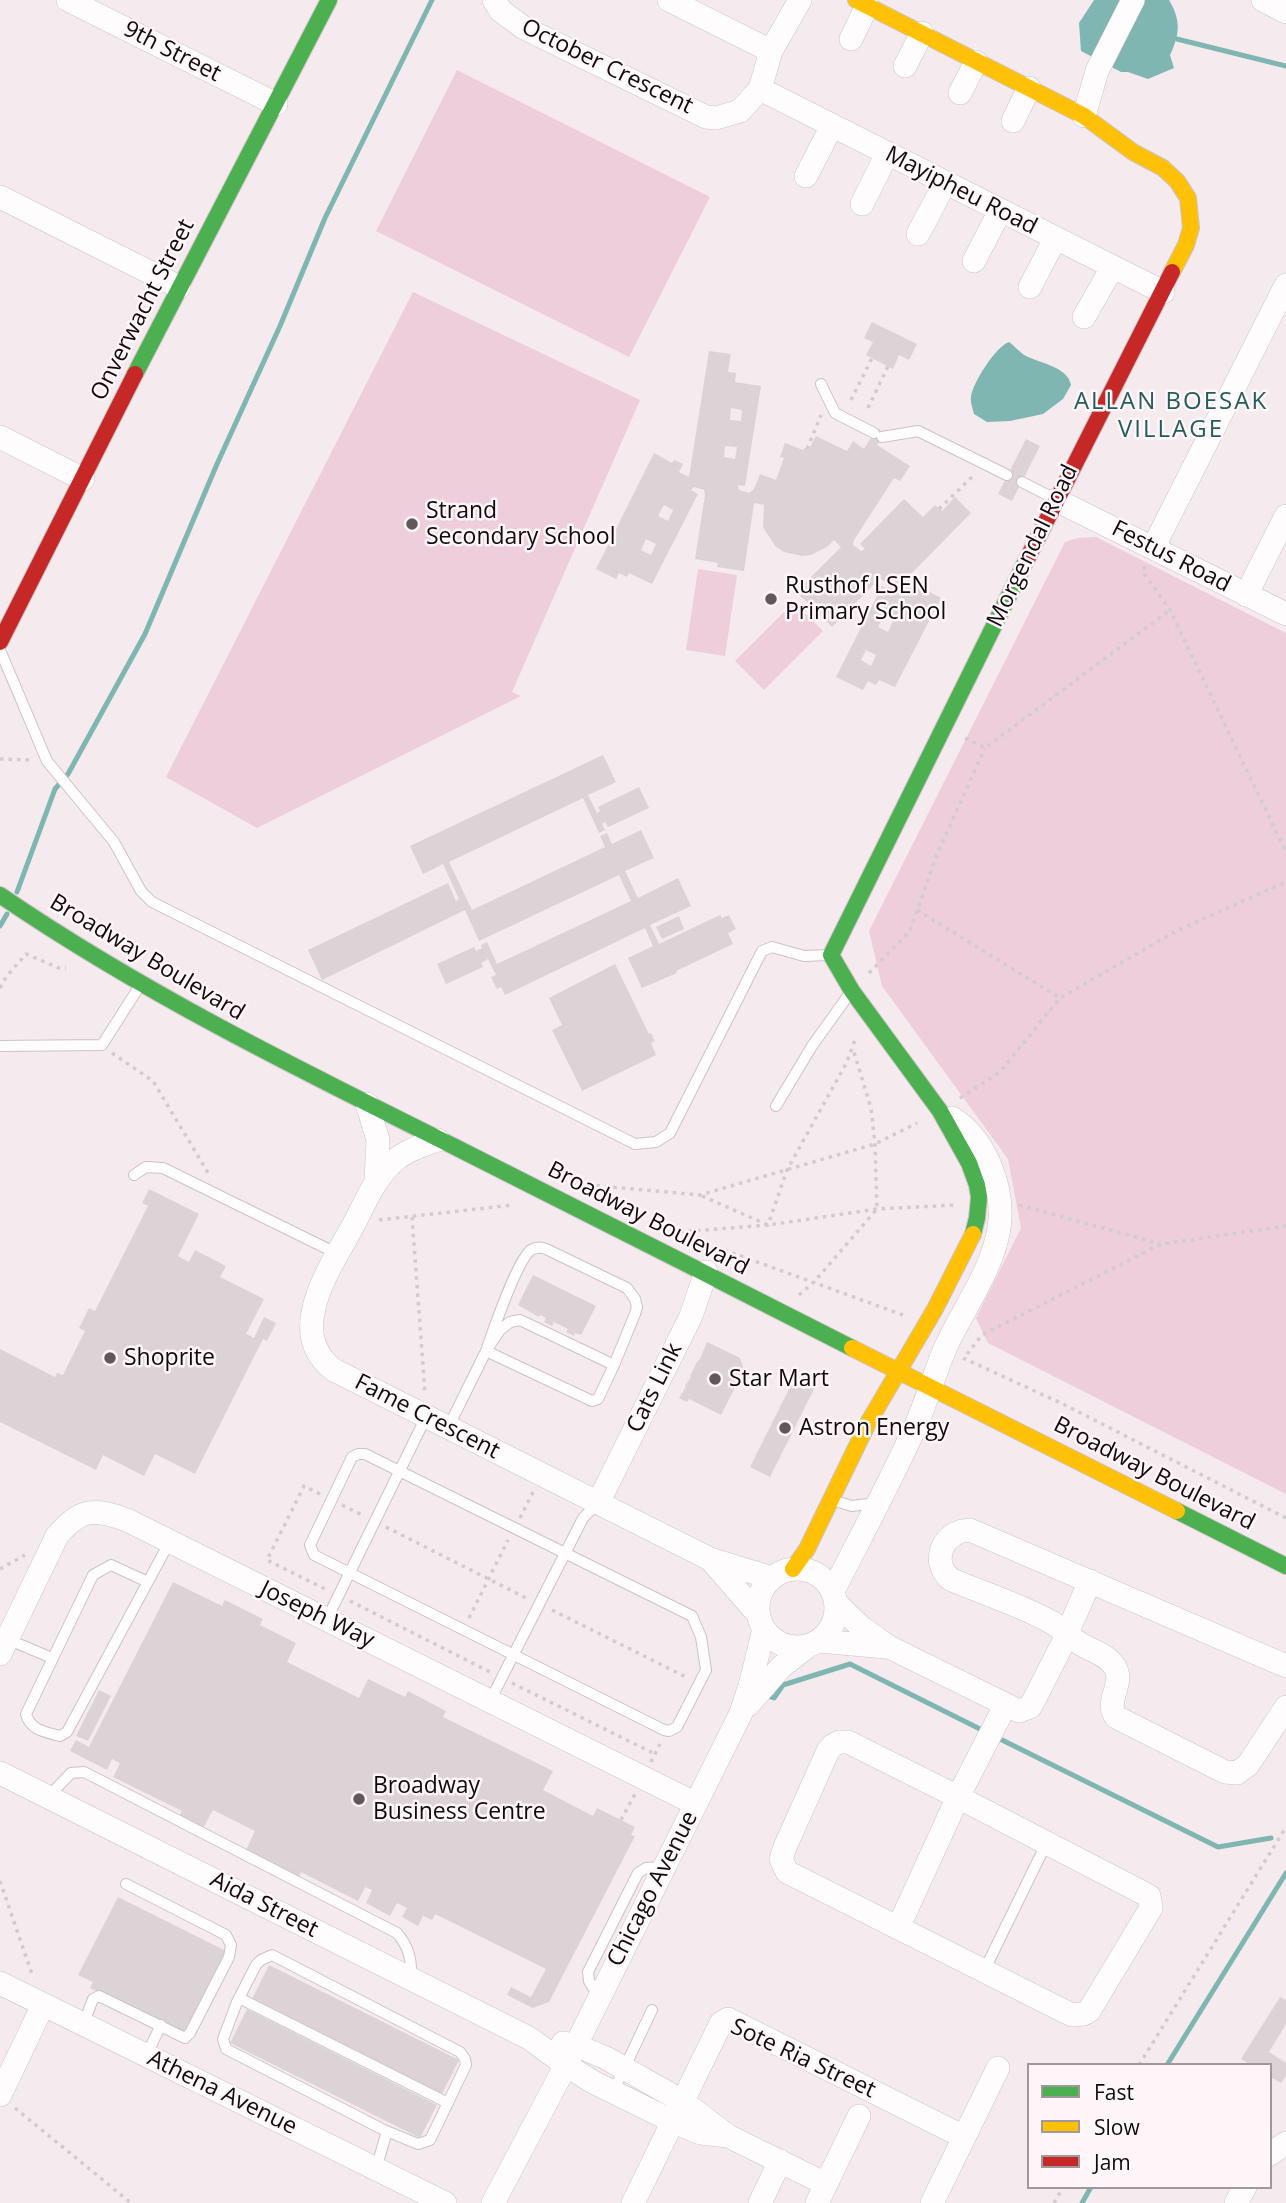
<!DOCTYPE html>
<html>
<head>
<meta charset="utf-8">
<style>
	body { margin:0 }
	#map { position:relative; width:1286px; height:2203px; overflow:hidden; background:#f5eaee; font-family:"Open Sans",sans-serif }
	canvas { display:block }
	.legend { position:absolute; left:1027px; top:2063px; width:245px; height:126px; box-sizing:border-box; background:#fff6f9; border:2px solid #a0989b; margin:0; padding:9px 12px; list-style:none; font-size:21px; color:#110a0d }
	.legend li { display:flex; align-items:center; gap:14px; height:35px }
	.legend b { width:35px; border:2px solid #a0989b }
</style>
</head>
<body>
<div id="map">
<canvas width="1286" height="2203"></canvas>
<ul class="legend">
<li><b style="height:9px;background:#4caf50"></b>Fast</li>
<li><b style="height:9px;background:#ffc107"></b>Slow</li>
<li><b style="height:9px;background:#c62828"></b>Jam</li>
</ul>
</div>
<script>
const g = document.querySelector('canvas').getContext('2d');
g.lineJoin = 'round';
function paint(path, color) {
  g.fillStyle = color;
  g.fill(path, 'evenodd');
}
function strokePath(path, color, width, dash) {
  g.strokeStyle = color;
  g.lineWidth = width;
  g.lineCap = dash ? 'butt' : 'round';
  g.setLineDash(dash || []);
  g.stroke(path);
}
function label(font, color, halo, rows, align = 'center') {
  g.font = font + ' "Open Sans",sans-serif';
  g.lineWidth = 5;
  g.setLineDash([]);
  g.textBaseline = 'middle';
  g.strokeStyle = halo;
  g.fillStyle = color;
  for (const [text, x, y, turn = 0] of rows) {
    g.save();
    g.translate(x, y);
    g.rotate((+turn || 0) * Math.PI / 180);
    g.textAlign = isNaN(turn) ? turn : align;
    if (halo) g.strokeText(text, 0, 0);
    g.fillText(text, 0, 0);
    g.restore();
  }
}
const green = new Path2D(`
	M457,70l253,127 -81,160 -253,-126z
	M413,292l227,108 -128,292 9,4 -264,132 -91,-51z
	M1096,537l190,96v861l-298,-151 -12,-25 45,-90 -13,-69 -126,-173 -13,-55 196,-389 13,-4z
	M698,569l39,6 -12,81 -39,-6z
	M794,602l29,29 -59,59 -29,-29z`);
const water = new Path2D(`
	M1094,0h75c12,20 11,34 1,55l4,13 -26,11 -20,-7h-7l-40,-21 -2,-28z
	M1009,342c6,4 11,11 17,14 14,7 42,11 45,29l-8,14 -20,15 -33,7 -23,1 -13,-8c-1,-5 -4,-12 -3,-17 1,-13 25,-51 38,-55z`);
const stream = new Path2D(`
	M1177,39l109,27
	M17,892l38,-103 13,-15 77,-140 72,-170 63,-138 45,-108 107,-218
	M0,926l7,-12
	M768,1696l6,2 9,-13 67,-21 134,67
	M996,1737l222,110 53,-9
	M1167,2065l119,-192
	M1082,2203l9,-16`);
const building = new Path2D(`
	M872,322l45,22 -8,16 -10,-5 -6,14 -27,-14 7,-13 -9,-4z
	M709,351l22,3 -3,18 8,1 -1,9 26,4 -16,100 -7,-1 1,5 10,3 5,-4 6,-15 16,6 8,-22 -4,-1 5,-14 18,7 1,-2 5,1 7,-13 31,15 6,-10 11,8 13,-21 8,5 -8,12 33,21 -10,15 -6,-3 -40,62 -1,5 8,6 4,-2 -5,-5 44,-45 19,18 12,-12 7,6 13,-14 16,16 -70,71 10,4 4,-7 9,4 -2,3 19,10 -46,89 -16,-7 -3,5 -8,-4 -5,9 -27,-13 46,-91 6,4 1,-5 -8,-6 -4,2 -45,46 -11,-11 -4,3 -13,-12 4,-4 -12,-11 45,-45 -7,-7 -7,7 -16,8 -9,1 -18,-4 -9,-6 -12,-19 1,-22 -10,-2 -10,68 -27,-4 1,-4 -23,-4 10,-64 -1,-5 -10,-3 -3,3 7,4 -46,90 -23,-11 -2,4 -8,-4 -3,6 -20,-10 58,-116 18,10 2,-3 9,4 -4,8 10,5zM731,408l11,2 -1,11 -11,-1zM725,446l12,1 -2,12 -11,-2zM664,505l9,5 -5,11 -10,-5zM646,539l10,5 -5,11 -10,-5zM884,616l9,5 -5,11 -10,-5zM866,650l10,5 -5,11 -10,-6z
	M1026,439l14,7 -28,55 -14,-7z
	M603,755l13,27 -28,13 9,18 3,-2 -2,-4 41,-20 10,21 -41,19 -3,-5 -3,2 3,6 -6,3 -16,-35 -134,64 23,48 133,-63 -5,-11 7,-3 5,11 29,-14 13,28 -29,13 13,27 40,-20 13,28 -41,19 9,19 61,-29 2,3 7,-3 7,14 -8,4 5,11 -57,27 1,2 -35,15 -14,-30 25,-12 -8,-18 -140,67 -4,-8 -4,2 -6,-12 5,-2 -8,-16 -7,4 2,4 -37,17 -9,-20 37,-17 2,4 6,-3 -1,-3 6,-3 10,22 134,-63 -12,-26 -140,66 -14,-31 -143,70 -14,-30 140,-67 8,18 3,-2 -16,-35 -20,10 -13,-28z
	M679,916l5,13 -22,10 -6,-12z
	M615,964l34,70 2,-1 4,8 -4,2 5,12 -74,36 -30,-61 10,-5 -13,-27z
	M149,1189l50,25 -21,42 11,6 6,-12 31,16 -6,11 44,22 -18,35 8,4 10,-21 12,6 -9,18 -4,-2 -68,135 -40,-20 -11,22 -41,-21 -7,15 -96,-48v-73l55,28 2,-4 6,2 22,-44 -6,-3 10,-20 6,3 53,-105 -6,-3z
	M533,1275l63,31 -15,29 -6,-2 -1,3 -8,-4 2,-3 -14,-7 -2,4 -8,-4 2,-4 -6,-3 -1,2 -21,-12z
	M707,1342l33,16 4,12 -23,45 -32,-16 -2,3 -8,-4 7,-11 -1,-1 6,-9 -1,-1 8,-16 1,1z
	M798,1371l20,10 -48,96 -20,-10z
	M173,1582l49,24 3,-6 38,19 -3,6 36,18 -9,19 72,36 9,-19 37,18 3,-6 38,20 -3,6 110,54 -10,19 50,26 4,-8 38,19 -4,8 4,1 -86,166 -16,6 -26,-13 4,-8 20,10 15,-28 -111,-55 -3,6 -9,-4 -5,10 -16,-9 5,-9 -10,-5 -7,13 -24,-13 6,-13 -7,-3 -7,14 -57,-29 -2,5 -53,-27 9,-19 -42,-21 -10,18 -24,-12 3,-5 -69,-34 7,-14 -8,-4 -5,11 -37,-19 6,-11 13,7z
	M99,1690l12,6 -23,45 -12,-5z
	M118,1897l110,55 -42,84 -96,-48 3,-6 -15,-7z
	M269,1965l190,95 -17,34 -190,-95z
	M1280,1997l6,3v24l-17,28 17,11v13l-5,7 -11,-6v-12h-19l-10,-6z
	M247,2009l190,96 -17,33 -190,-95z`);
const path = new Path2D(`
	M851,400l21,-42
	M868,408l20,-42
	M807,449l14,-34
	M939,509l35,-34
	M1145,566l-2,6 27,38 116,242
	M965,738l20,10 185,-138
	M0,759l31,1
	M917,910l143,88
	M869,973l41,-42 27,-77 48,-106
	M0,988l6,-11 20,-23 33,14h7
	M112,1053l41,28 57,95
	M960,1098l40,-26 60,-74 116,-67 110,-49
	M588,1185l112,10 175,-51 42,-21
	M702,1196l66,29 109,-16 79,-4
	M1019,1205l142,39
	M412,1217l13,176
	M379,1220l134,-15
	M680,1232l88,-7 19,-55 60,-108 9,-25
	M716,1247l187,68
	M799,1295l15,-13 63,-73 -2,-65 -4,-36 -18,-59
	M967,1354l15,-19 179,-91 125,-18
	M963,1358l102,47 221,113
	M320,1494l-16,-8 -37,74 60,30
	M342,1505l22,11
	M520,1518l14,-28
	M386,1527l140,71
	M0,1569l25,-14
	M350,1601l140,71
	M552,1610l134,67
	M469,1618l39,-78
	M512,1683l143,71
	M651,1762l9,-18
	M621,1820l14,-26
	M0,1881l33,96
	M1139,2065l147,-238
	M15,2108l116,95
	M1054,2203l9,-16`);
const lane = new Path2D(`
	M821,384l14,29 39,20
	M882,437l36,-6 89,44
	M1022,482l31,16
	M0,650l47,111 67,81 27,49 11,11 483,242 21,-2 14,-9 92,-182 10,-4 32,9 25,-1
	M0,1046l102,-1 37,-58
	M776,1106l36,-60 38,-53
	M134,1175l12,-8 17,1 175,86
	M486,1351l106,50 6,-2 16,-34
	M448,1428l38,-77 14,-21 10,-8 10,-2 94,45 21,-51 2,-7 -2,-8 -8,-11 -81,-39c-5,-2 -10,-2 -15,1 -14,10 -38,81 -45,101
	M358,1454h7l327,162 9,21 5,33 -29,57 -8,4 -5,-1 -350,-175 -4,-10 42,-88z
	M835,1501l17,5 25,-3
	M148,1582l-37,-17 -18,10 -67,139c4,16 19,18 34,22l7,-4 103,-191
	M327,1619l99,-202
	M7,1639l45,19
	M490,1701l93,-183 15,-15
	M48,1797l23,-24 13,-1 8,4 305,157c12,14 15,27 14,46
	M272,1955l188,97 5,7 1,6 -36,75 -12,4 -34,-14 -158,-81 -3,-10 14,-37 19,-37 5,-5z
	M984,1971l63,-129
	M239,1998l209,105
	M599,1998l-10,-17 -1,-9 50,-99 8,-5 19,-1
	M83,2025l10,-26 6,-3 86,42 5,-5 39,-76 2,-12 -5,-10 -100,-51
	M146,2056l15,-31
	M613,2092l39,-82
	M376,2169l11,-38`);
const street = new Path2D(`
	M68,0l208,104
	M494,0l7,11 23,17 182,89 10,1 24,-7 20,-22 11,-38 29,-51
	M669,0l102,51
	M1263,0l23,12
	M851,39l16,-33
	M905,66l17,-33
	M760,89l403,203
	M960,93l16,-31
	M1084,116l13,-45 36,-71
	M1013,121l16,-33
	M806,176l26,-50
	M0,197l179,90
	M862,204l25,-50
	M918,234l27,-51
	M974,261l26,-50
	M1030,287l25,-48
	M1084,317l28,-49
	M0,437l83,42
	M1056,500l230,114
	M1153,548l133,-263
	M1246,595l40,-79
	M367,1104l11,36 -2,40
	M438,1140c-17,6 -35,11 -48,25 -17,17 -25,38 -36,59 -22,41 -71,108 -20,146l376,189 62,19
	M598,1503l93,-187 15,-44
	M710,1559l48,55
	M758 1608a39 39 0 1 1 78 0a39 39 0 1 1-78 0Z
	M833,1591c28,-55 58,-110 83,-166 11,-25 18,-50 28,-74 18,-42 53,-85 56,-132 2,-36 -16,-81 -48,-101
	M836,1603l26,25 27,19 130,64 11,-4 3,-5 29,-57 28,-64
	M819,1641l67,6
	M0,1654l57,-118c23,-28 38,-28 70,-16l569,284
	M1286,1666l-316,-136c-27,1 -40,30 -20,49 32,14 68,25 99,42 11,5 19,16 30,22 12,8 28,11 36,24 10,18 -11,33 1,50l109,55 12,1 11,-8 38,-58
	M748,1705l33,-38 27,-21
	M839,1742h9l110,55 191,99 2,12 -62,103 -5,3 -12,1 -285,-143 -6,-13 4,-12 43,-96 4,-5z
	M0,1773l529,265 37,27 27,17 79,39 29,12 27,3
	M898,1928l60,-131 47,-91
	M0,1983l445,220
	M563,2043l12,2 31,13 76,43 46,35 98,48
	M0,2095l43,-90
	M1270,2154l16,-11
	M493,2203l73,-138 175,-352 10,-31 13,-53
	M633,2203l88,-180 7,-4 236,118
	M760,2203l20,-42
	M817,2203l42,-87
	M932,2203l66,-135
	M1236,2203l9,-16`);
const fast = new Path2D(`
	M135,374l194,-374
	M0,895c145,99 302,176 459,254 131,65 262,133 393,199
	M973,1234l4,-16 2,-21 -2,-12 -8,-22 -29,-52 -88,-120 -21,-36 197,-398
	M1177,1511l109,55`);
const slow = new Path2D(`
	M856,0l228,116 49,36 30,16 14,13 11,17 3,30 -5,17 -14,27
	M852,1348l325,163
	M793,1569l14,-20 61,-126 67,-114 38,-75`);
const jam = new Path2D(`
	M1028,557l144,-285
	M0,642l135,-268`);
const markers = [
	[412,524,7,"#61585c"],
	[771,599,7,"#61585c"],
	[110,1358,7,"#61585c"],
	[715,1379,7,"#61585c"],
	[785,1428,7,"#61585c"],
	[359,1799,7,"#61585c"]
];
const streetNames = [
	["9th Street",172,52,27],
	["October Crescent",607,67,26],
	["Mayipheu Road",961,191,27],
	["Onverwacht Street",143,310,-63],
	["Morgendal Road",1033,546,-64],
	["Festus Road",1171,557,27],
	["Broadway Boulevard",147,958,31],
	["Broadway Boulevard",648,1219,27],
	["Cats Link",655,1388,-64],
	["Fame Crescent",427,1417,27],
	["Broadway Boulevard",1154,1474,27],
	["Joseph Way",317,1615,26],
	["Chicago Avenue",653,1889,-63],
	["Aida Street",264,1905,27],
	["Sote Ria Street",803,2059,25],
	["Athena Avenue",222,2093,26]
];
const poiNames = [
	["Strand",426,511],
	["Secondary School",426,537],
	["Rusthof LSEN",785,586],
	["Primary School",785,612],
	["Shoprite",124,1358],
	["Star Mart",729,1379],
	["Astron Energy",799,1428],
	["Broadway",373,1786],
	["Business Centre",373,1812]
];
const neighbourhoodNames = [
	["ALLAN BOESAK",1171,402],
	["VILLAGE",1171,430]
];
paint(green, '#edceda');
paint(water, '#7fb6b2');
strokePath(stream, '#7fb6b2', 5);
paint(building, '#dcd3d6');
strokePath(lane, '#ccc3c6', 12);
strokePath(street, '#ccc3c6', 24);
strokePath(fast, '#ccc3c6', 18);
strokePath(slow, '#ccc3c6', 18);
strokePath(jam, '#ccc3c6', 18);
strokePath(path, '#d1cdcf', 3.5, [3.5, 5]);
strokePath(lane, '#fefcfc', 10);
strokePath(street, '#fefcfc', 23);
strokePath(fast, '#4caf50', 16);
strokePath(slow, '#ffc107', 16);
strokePath(jam, '#c62828', 16);
for (const [x, y, r, color] of markers) {
  const dot = new Path2D();
  dot.arc(x, y, r, 0, 2 * Math.PI);
  g.fillStyle = color;
  g.fill(dot);
  strokePath(dot, '#fff6f9', 2.5);
}
label('23px', '#110a0d', '#fff6f9', streetNames);
label('23px', '#110a0d', '#fff6f9', poiNames, 'left');
g.letterSpacing = '2px';
label('24px', '#235d59', '#fff6f9', neighbourhoodNames);
g.letterSpacing = '0px';
</script>
</body>
</html>
